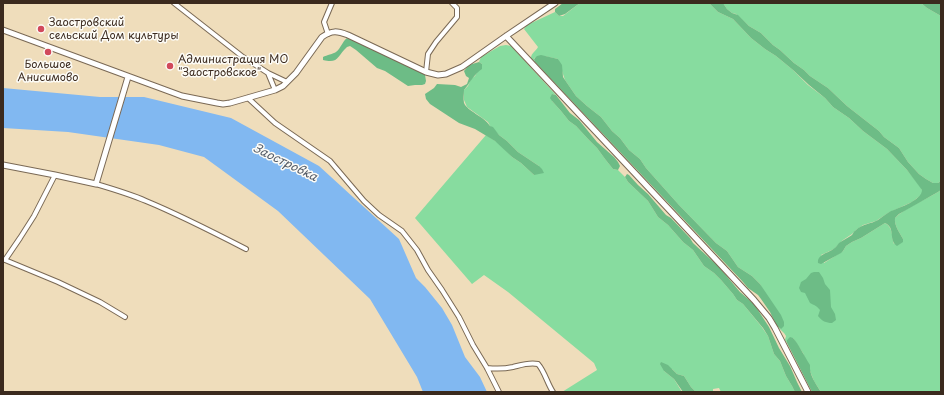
<!DOCTYPE html>
<html>
<head>
<meta charset="utf-8">
<style>
	body { margin:0 }
	#map { position:relative; width:944px; height:395px; overflow:hidden; background:#efddbb; font-family:"Playpen Sans",sans-serif }
	canvas { display:block }
	.frame { position:absolute; inset:0; border:4px solid #3b2a1e; pointer-events:none }
</style>
</head>
<body>
<div id="map">
<canvas width="944" height="395"></canvas>
<div class="frame"></div>
</div>
<script>
const g = document.querySelector('canvas').getContext('2d');
g.lineJoin = 'round';
function paint(path, color) {
  g.fillStyle = color;
  g.fill(path, 'evenodd');
}
function strokePath(path, color, width, dash) {
  g.strokeStyle = color;
  g.lineWidth = width;
  g.lineCap = dash ? 'butt' : 'round';
  g.setLineDash(dash || []);
  g.stroke(path);
}
function label(font, color, halo, rows, align = 'center') {
  g.font = font + ' "Playpen Sans",sans-serif';
  g.lineWidth = 3;
  g.setLineDash([]);
  g.textBaseline = 'middle';
  g.strokeStyle = halo;
  g.fillStyle = color;
  for (const [text, x, y, turn = 0] of rows) {
    g.save();
    g.translate(x, y);
    g.rotate((+turn || 0) * Math.PI / 180);
    g.textAlign = isNaN(turn) ? turn : align;
    if (halo) g.strokeText(text, 0, 0);
    g.fillText(text, 0, 0);
    g.restore();
  }
}
const green = new Path2D(`
	M580,3h129l9,9 15,7 18,19 14,11 11,7 17,14 15,15 17,13 8,9 16,11 14,13 24,18 20,21 14,17 1,3v3l-1,2 -9,7 -24,11 -12,8 -13,4 -7,5 -4,4 -9,6 -9,9 -13,6 3,8 19,-12 3,-5 6,-4 9,-4 24,-15c9,5 6,14 9,21l9,-5c-3,-6 -9,-13 -8,-21 10,-10 30,-18 43,-26l3,-2v202h-120l-7,-11 -11,-28 -10,-15 -6,2v3l-2,-3 1,-4c-2,-4 -6,-6 -9,-10l4,3 -21,-45 -8,-8 -14,-9 -11,-16 -11,-8 -37,-38 -33,-37 -6,-9 -11,-9 -9,-12 -8,-7 -11,-14 -14,-11 -11,-10 -11,-16 -7,-21 -14,-3 -10,2 1,4 -2,-1 -2,-3c0,-5 5,-7 7,-11l-14,-18 3,-4 28,-13 4,4h4z
	M723,3h198l6,5 14,8v165l-3,2h-5l-7,-4 -7,-5 -11,-12 -9,-14 -15,-11 -5,-6 -32,-25 -19,-18 -18,-12 -6,-6 -10,-7 -14,-13 -7,-5 -12,-12 -12,-7 -13,-12 -4,-1 -5,-4z
	M506,45l5,1 45,49 -4,-1v7l9,10 8,10 7,5 12,13 9,9 8,11 8,10 5,1 7,7 3,5 20,19 10,16 10,8 15,17 10,8 11,16 10,7 7,7 12,14 4,6 6,4 18,22 7,10 6,18 6,7 6,15 6,10 3,6h-74l-2,-4 -6,1v3h-17l-5,-5 -7,-11 -7,-2 -5,-5 -8,2 10,8 8,13h-120l35,-22 -3,-7 -86,-71 -24,-17 -12,9 -57,-66 71,-83 14,9 12,13 9,6 13,12 5,-9 -21,-14 -11,-11 -8,-6 -9,-9 -2,-4 -21,-15 -3,-7v-10l4,-4 3,-7 4,-3 7,-12 -3,-2 2,-5 19,-11z`);
const forest = new Path2D(`
	M563,3h17l-15,11 -6,2 -4,-4v-3z
	M709,3h14l4,6 5,4 6,2 11,11 12,7 12,12 7,5 14,13 10,7 6,6 18,12 19,18 32,25 5,6 15,11 9,14 11,12 7,5 7,4h5l3,-2v9l-3,2 -23,13 -16,9 -4,4c-1,8 5,15 8,21v3l-6,4c-9,-6 -1,-18 -12,-23l-24,15 -9,4 -6,4 -3,5 -2,2 -20,11 -3,-1c-1,-8 9,-10 14,-13 3,-2 5,-4 7,-7 4,-3 9,-5 13,-8 3,-4 0,-2 4,-5 6,-6 15,-6 22,-10 4,-3 8,-6 13,-9 8,-3 31,-11 31,-21l-15,-20 -20,-21 -24,-18 -14,-13 -16,-11 -8,-9 -16,-13 -16,-15 -17,-14 -11,-7 -14,-11 -18,-19 -15,-7z
	M921,3h20v13l-14,-8z
	M347,38l3,1 11,5 56,26 8,5 1,6 -1,3 -3,1h-7l-7,1 -23,-15 -8,-3 -21,-18 -6,-4 -3,1c-10,9 -8,17 -24,13v-3c4,-2 10,-3 13,-5 5,-4 6,-10 11,-14z
	M541,55l17,4 4,6 1,12 2,3 11,16 11,10 14,11 11,14 8,7 9,12 11,9 6,9 33,37 37,38 11,8 11,16 14,9 8,8 21,31 3,7v4l-3,3 -4,-3 -7,-14 -9,-13 -3,-4 -10,-7 -5,-6 -208,-220 -1,-3 3,-3z
	M479,62l3,2v5c-8,5 -12,14 -18,21 0,4 -1,9 0,13 4,9 20,13 26,23l3,1 6,8 8,6 11,11 21,14 3,3 2,4 -10,2 -13,-12 -9,-6 -17,-16 -20,-12 -16,-6 -29,-19 -4,-5 -1,-5 9,-6 3,-4 18,1 6,2 6,-3 2,-6 -3,-2 -2,-5 5,-6z
	M552,94l4,1 14,18 9,7 18,22 17,15 4,5 2,4 -2,4 -5,-1 -8,-10 -8,-11 -9,-9 -12,-13 -7,-5 -8,-10 -9,-10 -2,-3z
	M627,174l2,1 9,10 10,9 18,21 5,3 19,20 3,5 26,24 21,25 14,12 15,23 10,21 11,18 7,16 5,10h-7l-3,-6 -6,-10 -6,-15 -6,-7 -6,-18 -5,-8 -20,-24 -6,-4 -4,-6 -12,-14 -7,-7 -10,-7 -11,-16 -10,-8 -15,-17 -10,-8 -10,-16 -20,-19 -3,-5z
	M814,272h5l4,6 2,6 5,6 1,17 4,7 1,6 -4,3c-6,0 -10,-2 -14,-7l2,-6c-3,-4 -6,-5 -10,-7l-5,-10 -4,-1 -2,-4 2,-6 5,-3 5,-6z
	M790,337l3,1c7,8 11,18 17,27 -1,10 6,19 11,27h-9l-25,-49v-3z
	M661,362l7,3 9,9 7,2 7,11 5,5h-13l-9,-13 -10,-8 -4,-7z`);
const water = new Path2D(`
	M3,88l97,9h44l87,21 88,48 80,73 17,39 9,9 17,21 10,17 13,32 15,20 7,15h-64l-6,-15 -47,-78 -92,-88 -74,-54 -45,-12 -91,-13 -65,-4z`);
const minor = new Path2D(`
	M174,3l69,54 25,16 7,17
	M328,34l-4,-12 8,-19
	M426,72l2,-18 8,-12 21,-25v-9l-5,-5
	M268,73l19,9
	M248,98l27,25 55,38 34,40 15,14 23,16 15,19 11,20 14,20 17,27 14,28 14,23 12,24
	M96,184c17,5 34,10 50,17 34,14 67,31 100,48
	M3,259l2,1 15,-22 14,-22 21,-41
	M5,260l53,22 42,20 25,15
	M487,368c9,1 17,1 26,-1 8,-2 16,-5 25,-3 7,8 9,19 15,28`);
const tertiary = new Path2D(`
	M3,30l179,66 35,7 6,1 7,-1 45,-13 8,-4 13,-13 26,-36c10,-7 15,-6 26,-2l78,37 12,3 8,-1 16,-7 44,-31 49,-33
	M506,36l248,264 15,18 6,10 33,64
	M3,165l52,10 41,9 32,-107`);
const markers = [
	[41,29,4,"#d1495b"],
	[48,52,4,"#d1495b"],
	[170,66,4,"#d1495b"]
];
const poiNames = [
	["Заостровский",49,23],
	["сельский Дом культуры",49,36],
	["Администрация МО",178,60],
	["\"Заостровское\"",178,73],
	["Большое",48,65,"center"],
	["Анисимово",48,78,"center"]
];
const waterNames = [
	["Заостровка",285,163,26]
];
paint(green, '#87dc9f');
paint(forest, '#6dbc86');
paint(water, '#81b8f1');
strokePath(minor, '#7a6955', 6);
strokePath(tertiary, '#7a6955', 7);
strokePath(minor, '#fff', 4);
strokePath(tertiary, '#fff', 5);
for (const [x, y, r, color] of markers) {
  const dot = new Path2D();
  dot.arc(x, y, r, 0, 2 * Math.PI);
  g.fillStyle = color;
  g.fill(dot);
  strokePath(dot, '#fdfcf7', 1.5);
}
label('11px', '#3b2a1e', '#fdfcf7', poiNames, 'left');
label('italic 12px', '#545c68', '#fdfcf7', waterNames);
</script>
</body>
</html>
